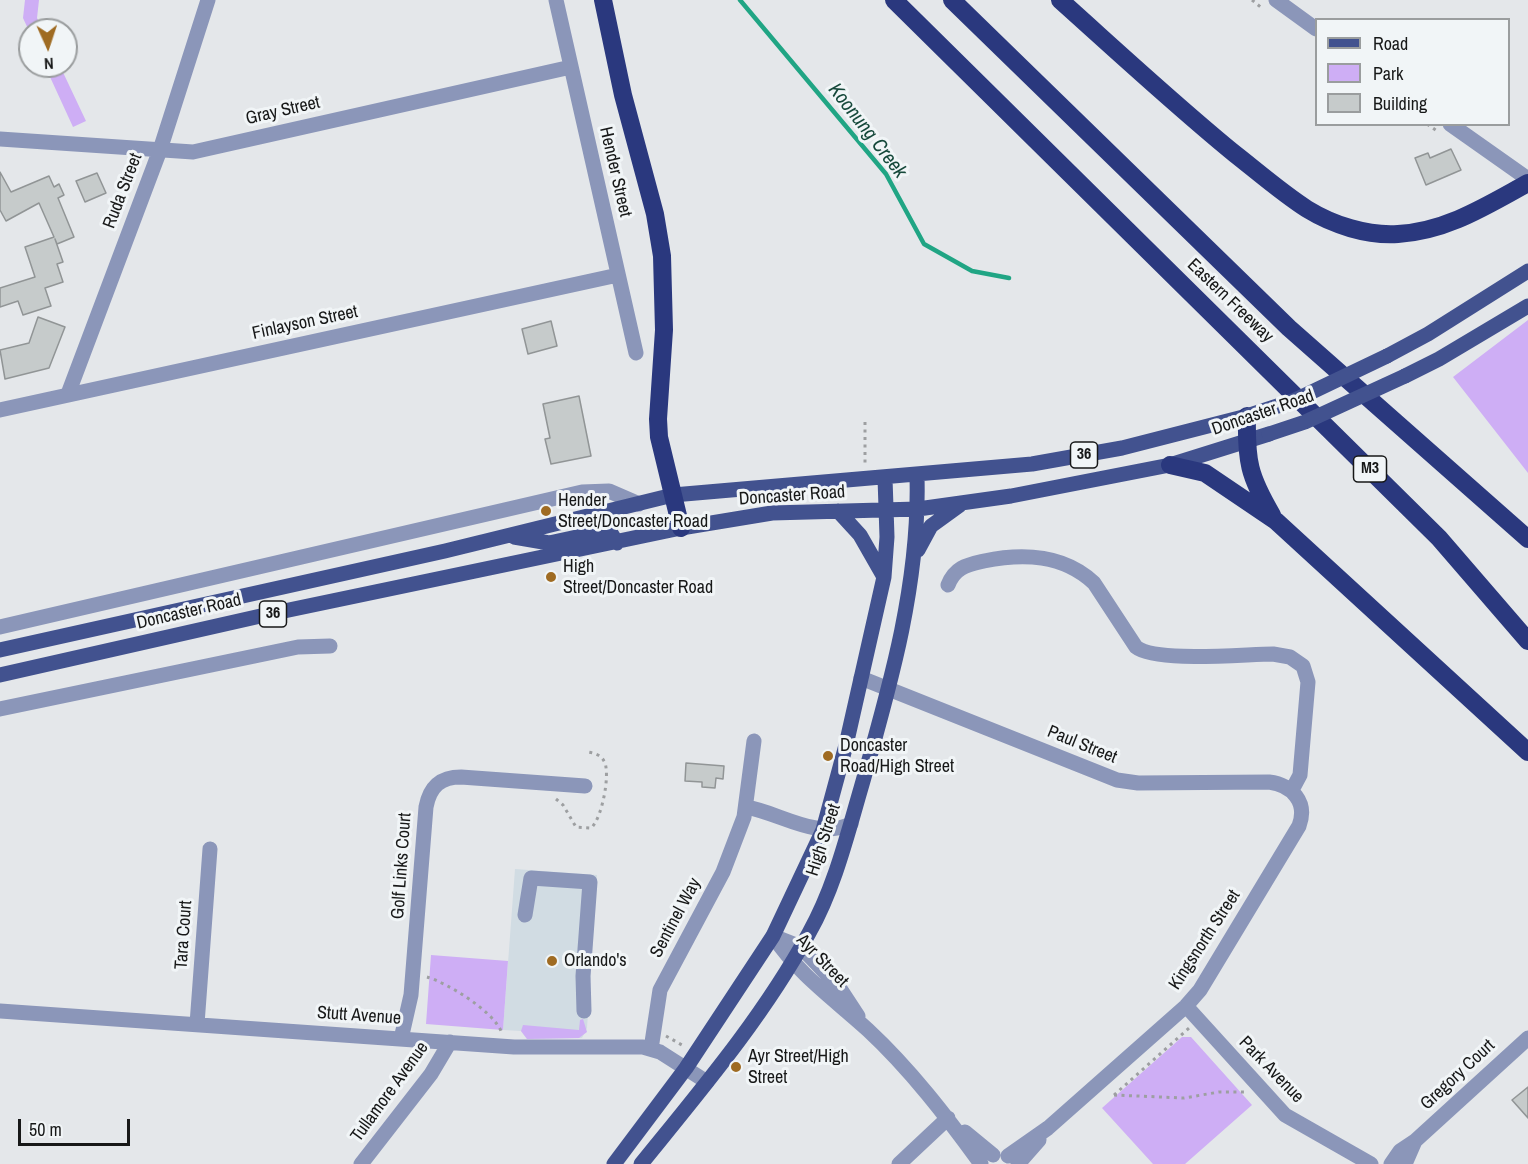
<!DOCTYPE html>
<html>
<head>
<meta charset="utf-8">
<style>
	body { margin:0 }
	#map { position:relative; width:1528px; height:1164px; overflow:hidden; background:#e4e7ea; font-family:"Archivo Narrow",sans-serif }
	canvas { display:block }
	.legend { position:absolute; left:1315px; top:18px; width:195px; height:108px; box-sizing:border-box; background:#f1f5f7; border:2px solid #9a9d9e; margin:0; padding:8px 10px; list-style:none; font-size:18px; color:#171818 }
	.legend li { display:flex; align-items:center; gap:12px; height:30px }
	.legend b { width:30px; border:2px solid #9a9d9e }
	.north { position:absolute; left:18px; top:18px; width:60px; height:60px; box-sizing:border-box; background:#f1f5f7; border:2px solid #9a9d9e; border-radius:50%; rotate:177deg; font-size:16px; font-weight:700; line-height:24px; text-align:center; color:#171818 }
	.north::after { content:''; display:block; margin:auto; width:21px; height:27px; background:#9f6b22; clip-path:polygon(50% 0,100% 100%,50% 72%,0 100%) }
	.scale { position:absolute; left:18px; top:1119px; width:112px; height:27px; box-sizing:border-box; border:3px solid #171818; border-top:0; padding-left:8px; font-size:18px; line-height:21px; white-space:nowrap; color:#171818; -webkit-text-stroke:4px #f1f5f7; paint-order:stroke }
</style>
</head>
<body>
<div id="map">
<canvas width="1528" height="1164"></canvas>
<ul class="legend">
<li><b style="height:8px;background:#42528f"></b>Road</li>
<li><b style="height:16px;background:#ceaef5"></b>Park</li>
<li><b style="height:16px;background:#c6cbcb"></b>Building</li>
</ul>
<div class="north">N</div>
<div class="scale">50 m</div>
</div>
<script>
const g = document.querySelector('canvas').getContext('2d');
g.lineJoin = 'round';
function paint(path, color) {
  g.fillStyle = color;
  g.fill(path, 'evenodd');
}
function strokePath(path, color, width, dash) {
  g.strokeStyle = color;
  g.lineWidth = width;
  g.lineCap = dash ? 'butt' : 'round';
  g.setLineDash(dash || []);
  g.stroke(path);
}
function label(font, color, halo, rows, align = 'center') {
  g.font = font + ' "Archivo Narrow",sans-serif';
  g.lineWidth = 6;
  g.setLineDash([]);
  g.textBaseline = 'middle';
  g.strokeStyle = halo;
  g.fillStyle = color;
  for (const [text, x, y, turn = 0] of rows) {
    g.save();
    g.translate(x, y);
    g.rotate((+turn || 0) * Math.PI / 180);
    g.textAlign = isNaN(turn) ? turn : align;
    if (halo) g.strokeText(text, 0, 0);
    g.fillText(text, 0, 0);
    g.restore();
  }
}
const built = new Path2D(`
	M515,869l82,6 -10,153 -5,10 -55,1 -6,-8 -18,-1z`);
const green = new Path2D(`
	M25,0h14l-2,18 6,12h-13v3l-7,-15z
	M45,66h15l26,55 -13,6z
	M1528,320v153l-75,-96z
	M431,955l77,6 -5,69 -77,-6z
	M583,1019l4,13 -8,6 -52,1 -6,-8 2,-6 56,5 1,-10z
	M1182,1037h9l61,68 -67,59h-32l-51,-56z`);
const stream = new Path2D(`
	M740,0l146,174 38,70 48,27 37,7`);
const building = new Path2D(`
	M1451,149l10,21 -35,15 -11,-27 13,-5 2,5z
	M0,172l11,20 38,-16 5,11 5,-3 5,11 -6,3 16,39 -17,7 -2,-5 8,23 -6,2 6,18 -18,6 6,18 -28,9 -5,-14 -18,6v-19l35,-11 -10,-30 29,-10 -15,-34 -33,18 -6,-11z
	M97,173l9,20 -21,9 -9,-21z
	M38,317l27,10 -16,41 -44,11 -5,-29 29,-7z
	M551,321l6,25 -29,8 -6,-25z
	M579,396l12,60 -40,8 -6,-25 5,-1 -7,-34z
	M686,763l38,3 -1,13 -7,-1 -1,10 -13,-1v-5l-17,-1z
	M1528,1087v31l-16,-18z`);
const path = new Path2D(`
	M1252,0l11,9
	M1427,124l10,7
	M865,422v43
	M556,799l7,6 13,22 15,1c11,-9 20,-56 13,-67 -3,-6 -10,-8 -16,-9
	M427,977c20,6 65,33 74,54
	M666,1036l16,9
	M1114,1095l70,3 35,-6h25
	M1114,1095l75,-67`);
const minor = new Path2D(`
	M556,0l80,353
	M1276,0l40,29
	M1450,124l78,55
	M0,139l193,13 378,-85
	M68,394l92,-244 48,-150
	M0,410l618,-135
	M948,585c7,-18 19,-20 36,-24 39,-8 79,-7 110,22l42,64c20,16 109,7 137,7l17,3 13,9 5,16 -8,93 -8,15
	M0,627l582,-135 27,-1 30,13
	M861,678l256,102 21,3 131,-1c23,3 39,20 30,44l-99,164 -14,16 -138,122 -40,28
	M0,709l298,-62 32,-1
	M746,807c35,6 70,33 105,17
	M525,915l6,-37 59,4 -7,94 1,35
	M773,936c27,40 60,62 95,94 42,39 79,87 113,134
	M773,936l28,11 38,40 19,29
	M1186,1006l99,109 86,49
	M0,1011l514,36h129l17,5 47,30
	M197,1024l13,-175
	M401,1039l10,-44 15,-188c4,-21 15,-30 35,-30l124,9
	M651,1049l9,-59 63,-118 21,-55 10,-76
	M965,1132l28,23
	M361,1164l70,-90 19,-32
	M899,1164l49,-46
	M1018,1164l21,-24
	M1391,1164l9,-13 15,-10 113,-103
	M1405,1164l10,-23`);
const major = new Path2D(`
	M1387,356l41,-22 100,-63
	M1405,376l34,-17 89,-53
	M838,511l22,24 24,42
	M514,537l35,6 60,-13 8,13
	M918,550l13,-24 29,-21
	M0,650l445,-99 228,-56 359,-31 90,-16 125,-32
	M0,675l265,-60 416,-87 91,-15 146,-4 93,-13 159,-31 99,-31
	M614,1164l72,-96 87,-132 50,-106 23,-85 38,-168 3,-40 -2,-59
	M641,1164c60,-74 122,-147 168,-231 25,-44 38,-97 52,-145 29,-102 59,-205 56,-312`);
const highway = new Path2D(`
	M603,0l20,95 32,119 7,42 2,74 -6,89 1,18 22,91
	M894,0l545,538 89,103
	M952,0l337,328 239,211
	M1060,0c58,52 115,105 175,154 23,18 47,39 72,55 26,16 60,27 91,25 49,-3 88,-28 130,-51
	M1247,416c-1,45 2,60 25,99
	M1170,465l35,8 71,48 252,231`);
const majorBridge = new Path2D(`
	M1247,416l46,-15 94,-45
	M1269,434l36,-12 100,-46`);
const markers = [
	[546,511,6,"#9f6b22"],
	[551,577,6,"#9f6b22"],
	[828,756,6,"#9f6b22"],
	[552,961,6,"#9f6b22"],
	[736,1067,6,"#9f6b22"]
];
const shields = [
	[1084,455,27],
	[1370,469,33],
	[273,614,27]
];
const shieldNames = [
	["36",1084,455],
	["M3",1370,469],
	["36",273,614]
];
const streetNames = [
	["Gray Street",283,111,-13],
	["Hender Street",615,172,77],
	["Ruda Street",123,191,-69],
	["Eastern Freeway",1230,301,44],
	["Finlayson Street",305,323,-12],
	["Doncaster Road",1263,413,-19],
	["Doncaster Road",792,496,-4],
	["Doncaster Road",189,612,-13],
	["Paul Street",1082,745,22],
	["High Street",824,840,-72],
	["Golf Links Court",402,866,-86],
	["Sentinel Way",676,918,-62],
	["Tara Court",184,935,-86],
	["Kingsnorth Street",1205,940,-57],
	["Ayr Street",822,961,46],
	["Stutt Avenue",359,1016,4],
	["Park Avenue",1271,1070,46],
	["Gregory Court",1458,1075,-43],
	["Tullamore Avenue",390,1092,-54]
];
const poiNames = [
	["Hender",558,501],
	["Street/Doncaster Road",558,522],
	["High",563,567],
	["Street/Doncaster Road",563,588],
	["Doncaster",840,746],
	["Road/High Street",840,767],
	["Orlando's",564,961],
	["Ayr Street/High",748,1057],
	["Street",748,1078]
];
const waterNames = [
	["Koonung Creek",867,131,52]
];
paint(built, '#d1dce3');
paint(green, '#ceaef5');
strokePath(stream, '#20a584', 4.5);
paint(building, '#c6cbcb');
strokePath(building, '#919596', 1.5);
strokePath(path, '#9d9fa1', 3, [3, 4.5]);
strokePath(minor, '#8b96b9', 15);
strokePath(major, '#42528f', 15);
strokePath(highway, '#2a387e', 18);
strokePath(majorBridge, '#42528f', 15);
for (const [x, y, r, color] of markers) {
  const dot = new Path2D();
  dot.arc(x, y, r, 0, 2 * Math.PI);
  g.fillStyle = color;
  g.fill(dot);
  strokePath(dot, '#f1f5f7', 2);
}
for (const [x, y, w] of shields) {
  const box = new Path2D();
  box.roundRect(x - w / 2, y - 13, w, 26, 4.5);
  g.fillStyle = '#f1f5f7';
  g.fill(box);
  strokePath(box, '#171818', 1.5);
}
label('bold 16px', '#171818', null, shieldNames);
label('18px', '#171818', '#f1f5f7', streetNames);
label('18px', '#171818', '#f1f5f7', poiNames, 'left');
label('italic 20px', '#16493b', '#f1f5f7', waterNames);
</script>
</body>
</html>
